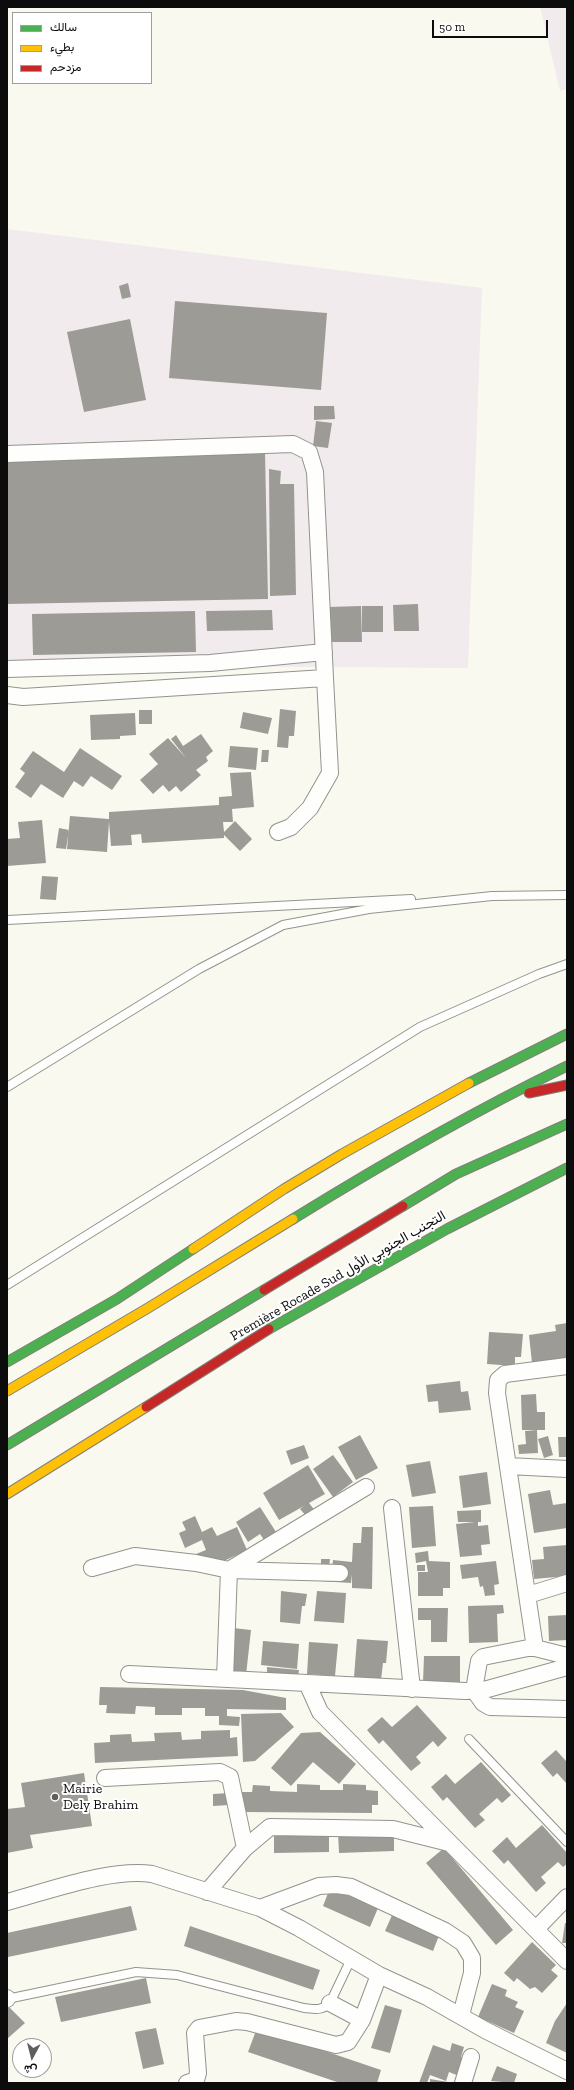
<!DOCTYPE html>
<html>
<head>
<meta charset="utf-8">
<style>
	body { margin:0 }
	#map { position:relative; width:574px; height:2090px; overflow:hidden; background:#faf9ef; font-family:"Zilla Slab",Vazirmatn,serif }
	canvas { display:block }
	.frame { position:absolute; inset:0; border:8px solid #0c0c0c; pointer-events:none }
	.legend { position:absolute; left:12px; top:12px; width:140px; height:72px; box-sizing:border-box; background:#fff; border:1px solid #9e9e9e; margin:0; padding:5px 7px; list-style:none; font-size:12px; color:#0c0c0c }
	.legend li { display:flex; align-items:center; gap:8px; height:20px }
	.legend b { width:20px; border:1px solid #9e9e9e }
	.north { position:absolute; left:12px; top:2038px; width:40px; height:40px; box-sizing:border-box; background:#fff; border:1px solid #9e9e9e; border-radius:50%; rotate:187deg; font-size:11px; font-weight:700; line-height:16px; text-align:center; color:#0c0c0c }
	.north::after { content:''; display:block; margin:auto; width:14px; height:18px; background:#5f5f5b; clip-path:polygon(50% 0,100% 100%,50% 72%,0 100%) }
	.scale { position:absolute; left:432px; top:20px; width:116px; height:18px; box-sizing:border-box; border:2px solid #0c0c0c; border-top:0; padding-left:5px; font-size:12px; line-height:14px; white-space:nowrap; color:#0c0c0c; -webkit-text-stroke:3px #fff; paint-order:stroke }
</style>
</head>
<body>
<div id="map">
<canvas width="574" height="2090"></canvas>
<div class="frame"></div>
<ul class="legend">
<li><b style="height:5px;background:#4caf50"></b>سالك</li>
<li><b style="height:5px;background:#ffc107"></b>بطيء</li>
<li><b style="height:5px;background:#c62828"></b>مزدحم</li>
</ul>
<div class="north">ش</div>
<div class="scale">50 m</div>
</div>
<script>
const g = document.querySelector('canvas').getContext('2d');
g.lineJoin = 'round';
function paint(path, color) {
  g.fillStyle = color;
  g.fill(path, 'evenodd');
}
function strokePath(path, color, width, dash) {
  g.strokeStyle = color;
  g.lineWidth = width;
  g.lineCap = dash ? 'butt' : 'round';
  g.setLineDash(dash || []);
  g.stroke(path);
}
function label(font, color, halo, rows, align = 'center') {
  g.font = font + ' "Zilla Slab",Vazirmatn,serif';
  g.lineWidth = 4;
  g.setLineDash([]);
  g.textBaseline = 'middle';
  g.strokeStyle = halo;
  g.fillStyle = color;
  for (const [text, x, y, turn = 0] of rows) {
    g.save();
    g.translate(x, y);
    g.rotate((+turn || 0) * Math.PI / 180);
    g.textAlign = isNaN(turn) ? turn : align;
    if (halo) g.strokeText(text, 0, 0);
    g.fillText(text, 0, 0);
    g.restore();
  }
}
const industrial = new Path2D(`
	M540,7h27v82l-7,2z
	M7,229l475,59 -14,380 -461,-3z`);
const building = new Path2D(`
	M128,283l3,14 -9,2 -3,-13z
	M175,301l152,12 -6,77 -152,-12z
	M130,319l16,81 -62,12 -17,-80z
	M314,406h20l1,13 -21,1z
	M316,421l16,2 -4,25 -15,-2z
	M265,453l3,146 -261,5v-146z
	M269,469l12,2 -1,13h14l2,111 -26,1z
	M418,604l1,27h-25l-1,-26z
	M361,606l1,36h-34v-35z
	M362,606h21v26h-21z
	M272,610l1,20 -66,1 -1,-20z
	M195,611l1,41 -163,3 -1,-41z
	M280,709l16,2 -2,25h-5l-1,12 -11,-1z
	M139,710h13v14h-13z
	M243,712l29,6 -4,16 -28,-6z
	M135,713l1,22 -16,1v3l-29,1 -1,-25z
	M201,734l12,17 -7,6 2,4 -12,9 5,5 -20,17 -5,-6 -7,6 -6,-7 -10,9 -13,-14 18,-16 -9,-10 19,-16 18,20 -15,-19 5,-4 7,11z
	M230,746l28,2 -2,22 -28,-3z
	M80,748l42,28 -10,14 -21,-14 -8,11 -9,-6 -11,17 -22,-14 -10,14 -16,-11 10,-14 -5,-4 13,-18 31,21z
	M262,750h7l-1,12h-7z
	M251,772l3,35 -22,2 1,13h-10l1,10 11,-11 17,18 -12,12 -16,-16v3l-82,5 -1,-9 -10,1 1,10 -21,1 -2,-24 -2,30 -40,-3 3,-33 39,3v-7l110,-7v-8l13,-1 -2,-23z
	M42,820l4,43 -39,3v-27l13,-1 -2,-16z
	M59,828l10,2 -3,19 -10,-1z
	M42,876l16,1 -2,23 -16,-1z
	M567,1323v36l-35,4 -3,-28 27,-4 -1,-6z
	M489,1332l34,2 -2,23h-6v9l-28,-2z
	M460,1381l1,11 7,-1 3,19 -32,3 -1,-12 -10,1 -2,-17z
	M536,1394l1,18h8v18h-23l-1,-35z
	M537,1430l1,23 -19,1 -1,-9 8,-1 -1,-13z
	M360,1435l18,33 -22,12 -18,-33z
	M548,1436l5,19 -9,3 -6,-19z
	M558,1437h9v20h-8z
	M304,1445l5,13 -18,7 -5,-14z
	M333,1455l20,27 -20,15 -20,-28z
	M430,1461l6,32 -24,4 -6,-32z
	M308,1465l17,29 -16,9 7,9 -8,6 -8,-9 4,-3 -25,14 -16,-27z
	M487,1472l4,32 -28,4 -4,-32z
	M550,1490l3,15 14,-2v25l-33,5 -6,-39z
	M433,1506l3,40 -24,2 -3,-41z
	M260,1507l16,25 -12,8 -4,-6 -12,8 -12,-20z
	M481,1510v12h-3v4l10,-1 2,19 -9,1 1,10 -22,2 -4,-33 19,-2h-17l-1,-11z
	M195,1516l7,16 10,-5 5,9 20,-9 10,23 -44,21 -7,-17 10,-4 -4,-10 -17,8 -6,-15 7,-3 -4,-8z
	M362,1527h11l-1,62 -20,-1v-14l-1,9 -31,-2 1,-12 11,1 1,-10 19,2 1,-19h8z
	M567,1545v31l-33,3 -2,-19 12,-1 -1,-12z
	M428,1551l1,10 21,1v26h-7v8h-25v-24h10l-2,-11 -10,2 -1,-10z
	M321,1559h9l-1,9h-8z
	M496,1561l3,23 -5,1 1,10 -10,1 -2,-10 -3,1 -2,-10 -16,2 -2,-14z
	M417,1565h8v6h-8z
	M281,1591l26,3 -2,12h-3l-2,18 -20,-2z
	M317,1591l29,2 -2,30 -30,-2z
	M503,1605l1,8 -7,1 1,28 -29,1 -1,-37z
	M418,1608h30l-1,34h-16v-22h-13z
	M567,1615v25l-18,1 -1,-25z
	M224,1627l27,3 -5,45 -26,-2z
	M357,1639l31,2 -2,22h-3l-2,17 -27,-3z
	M263,1641l36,3 -2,25 -36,-4z
	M309,1642l29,2 -3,32 -28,-2z
	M424,1656h36v26h-37z
	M267,1667l32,3 -1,7 -31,-3z
	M100,1687l143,3 43,8v12l-59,-1v7l13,1 -1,9 -20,-1v-9h-14v-8h-23v7h-27v-8l-19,-1 -1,8 -29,-1 1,-8h-8z
	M417,1705l30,33 -9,9 -5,-6 -17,16 5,6 -10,8 -28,-31 -4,4 -12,-14 15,-13 10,10z
	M281,1713l13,14 -39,34 -12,1 -2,-48z
	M230,1730v8l7,-1 1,19 -143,7 -1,-20 16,-1v-7l21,-1 1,8 23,-1 -1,-8 27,-1 1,8 19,-1v-8z
	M320,1732l36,32 -17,20 -26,-22 -22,24 -20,-18 30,-35z
	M556,1750l10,11 1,-1v24l-10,-11 -4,4 -12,-14z
	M481,1762l30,33 -9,8 -5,-5 -18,16 6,6 -10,8 -28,-31 -4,4 -12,-14 15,-13 9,10z
	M84,1773l8,53 -62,9 3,13 -26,5v-44l18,-2 -4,-24z
	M297,1784l23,1v5h23v-6l23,1v5l12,1v14h-6v8l-128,-1v-7l-5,-1v-12h13l1,-7 17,1v5l27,1z
	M229,1793v12l-16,1v-12z
	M542,1825l25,28v11l-4,3 -5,-5 -17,15 5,6 -10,9 -28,-32 -4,4 -12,-13 15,-14 9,11z
	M329,1832v20l-55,1v-20z
	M394,1832v19l-55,2 -1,-20z
	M444,1848l69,82 -17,15 -70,-82z
	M330,1888l48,20 -8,19 -47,-21z
	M131,1906l6,24 -129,27 -1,-24z
	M393,1913l47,20 -7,18 -48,-20z
	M565,1923h2v20h-5z
	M190,1926l130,44 -7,20 -129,-44z
	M532,1942l24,23 -5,5 7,6 -16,17 -7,-6 -5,2 -13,-11 -3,4 -10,-9z
	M146,1978l5,25 -90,19 -6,-25z
	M492,1984l15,6 -2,6 13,6 -3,5 9,4 -10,22 -36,-16z
	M567,2003v50l-21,-10 9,-22z
	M385,2005l17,5 -12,43 -19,-5z
	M9,2007l16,16 -18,16v-30z
	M156,2028l8,36 -21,5 -8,-37z
	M257,2028l124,42 -4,13h-37l-92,-31z
	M452,2043l12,4 -3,10 4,1 -6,18 -10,-4 -3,9 -16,-6 -3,8h-8l14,-38 17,6z
	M497,2066l20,8 -3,9 -23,-2z
	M430,2079l18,3v1h-18z`);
const lane = new Path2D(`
	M7,920l404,-21
	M7,1087l192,-118 84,-44 86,-16 123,-13 75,-1
	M7,1285l413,-258 119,-53 28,-10
	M469,1739l98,103
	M7,1999l129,-27 41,3 127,33c11,1 18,3 26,-5l21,-44`);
const street = new Path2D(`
	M7,454l286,-10 16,8 6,20 10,206 -302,19 -16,-2
	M7,669l203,-6 114,-11
	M278,832l13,-5 19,-19 20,-35 -5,-95
	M508,1466l59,3
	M392,1508l20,181
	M92,1568l43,-12 61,7 33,7 137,-83
	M528,1595l39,-12
	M535,1648l-38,-255 1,-13 7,-6 62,-8
	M567,1656l-32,-8h-7l-45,9 -4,4 -5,29 9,13 7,4 77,2
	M129,1674l336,17 19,-1 83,-23
	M225,1679l4,-109 111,3
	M307,1683l13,29 247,249
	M105,1778l115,-6 10,5 15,71
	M207,1892l38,-44 25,-21 123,2 56,14
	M7,1902c42,-11 103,-34 145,-28l108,34 39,20 80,47 48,22 58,33 82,41
	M260,1908l59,-22 17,-1 15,2 94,44 18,12 9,15v15l-11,42
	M536,1929l31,-32
	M7,1998v1
	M330,2003l32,17
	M187,2083l9,-3 2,-7 -3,-40 4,-5 37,-7 11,1 89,23 12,-3 14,-22 17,-45
	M463,2083l8,-26`);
const fast = new Path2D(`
	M469,1083l98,-49
	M403,1206l53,-32 111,-50
	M293,1219c89,-55 179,-107 274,-153
	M269,1329l178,-100 120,-61
	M7,1362l110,-63 76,-50
	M7,1445l257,-155`);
const slow = new Path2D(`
	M193,1249l91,-60 58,-35 127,-71
	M7,1391l141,-83 145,-89
	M7,1494l139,-87`);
const jam = new Path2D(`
	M529,1093l38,-8
	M264,1290l139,-84
	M146,1407l123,-78`);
const markers = [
	[55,1797,4,"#5f5f5b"]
];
const streetNames = [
	["Première Rocade Sud التجنب الجنوبي الأول",338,1276,-30]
];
const poiNames = [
	["Mairie",63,1789],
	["Dely Brahim",63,1805]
];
paint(industrial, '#f2ebed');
paint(building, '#9c9b95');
strokePath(lane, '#93938e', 10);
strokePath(street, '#93938e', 18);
strokePath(fast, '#80807c', 11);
strokePath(slow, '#80807c', 11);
strokePath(jam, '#80807c', 11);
strokePath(lane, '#fefefd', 8);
strokePath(street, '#fefefd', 16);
strokePath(fast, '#4caf50', 9);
strokePath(slow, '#ffc107', 9);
strokePath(jam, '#c62828', 9);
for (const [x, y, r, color] of markers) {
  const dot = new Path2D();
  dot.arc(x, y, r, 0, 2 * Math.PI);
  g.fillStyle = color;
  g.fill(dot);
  strokePath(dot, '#fff', 1.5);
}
label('14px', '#0c0c0c', '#fff', streetNames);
label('14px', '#0c0c0c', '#fff', poiNames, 'left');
</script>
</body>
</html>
